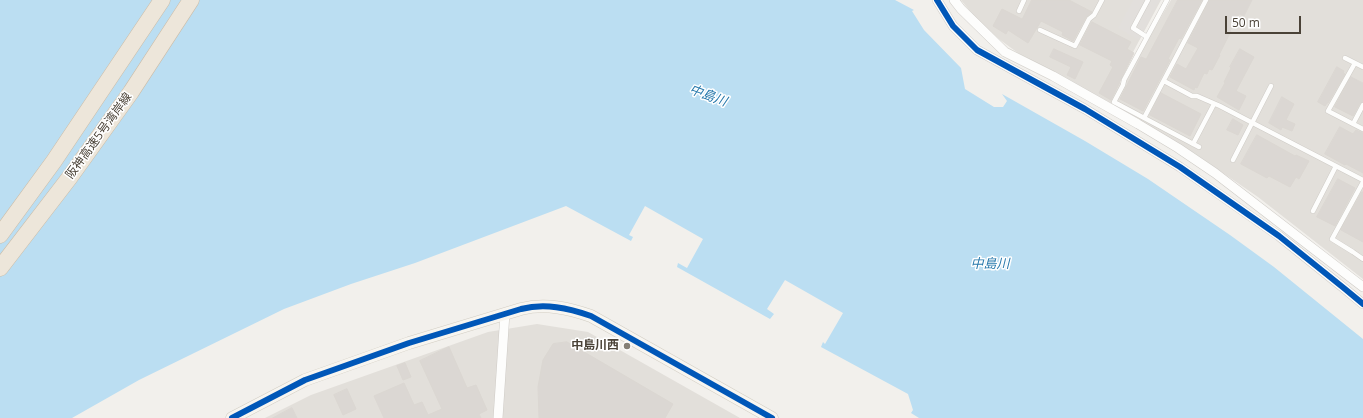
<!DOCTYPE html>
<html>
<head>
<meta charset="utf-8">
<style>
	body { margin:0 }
	#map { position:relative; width:1363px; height:418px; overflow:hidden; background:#f2f0ec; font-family:"Open Sans",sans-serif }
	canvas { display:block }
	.scale { position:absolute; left:1225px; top:16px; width:76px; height:18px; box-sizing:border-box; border:2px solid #4a4237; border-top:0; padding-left:5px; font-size:12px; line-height:14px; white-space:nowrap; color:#4a4237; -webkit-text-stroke:3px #fff; paint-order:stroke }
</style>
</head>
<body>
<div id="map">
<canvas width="1363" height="418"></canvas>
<div class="scale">50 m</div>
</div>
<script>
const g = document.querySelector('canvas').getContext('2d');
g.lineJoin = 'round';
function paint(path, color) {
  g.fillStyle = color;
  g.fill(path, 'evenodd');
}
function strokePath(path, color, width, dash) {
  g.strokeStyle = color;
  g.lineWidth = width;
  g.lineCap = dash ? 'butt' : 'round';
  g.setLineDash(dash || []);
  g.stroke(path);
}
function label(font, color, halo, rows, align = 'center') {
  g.font = font + ' "Open Sans","Noto Sans JP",sans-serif';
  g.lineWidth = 3;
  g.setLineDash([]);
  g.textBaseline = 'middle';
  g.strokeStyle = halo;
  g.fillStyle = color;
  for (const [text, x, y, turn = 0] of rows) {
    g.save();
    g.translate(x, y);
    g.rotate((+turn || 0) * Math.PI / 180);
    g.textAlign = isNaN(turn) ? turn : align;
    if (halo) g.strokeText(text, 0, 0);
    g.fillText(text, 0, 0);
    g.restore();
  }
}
const industrial = new Path2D(`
	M961,0h200l-43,80 4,4 49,-84h192v279l-105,-82 -64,-44 -82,-49 -94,-51 -19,-14 -25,-23z
	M537,324l51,8 152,86h-475l46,-23 177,-63z`);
const parking = new Path2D(`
	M1133,0h27l-21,40 -21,-12z`);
const water = new Path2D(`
	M0,0h895l19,10 -2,1 12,19 37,38 4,21 29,18h9l4,-6 -5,-7 83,47 63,38 82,56 44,32 89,72v79h-444l-8,-5 2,-3 -5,-16 -87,-47 2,-5 2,2 18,-31 -58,-33 -18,29 7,5 -4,5 -93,-52 1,-4 9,5 16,-29 -58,-33 -16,29 4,2 -2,4 -65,-35 -151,57 -64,21 -67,25 -145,71 -67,38h-72z`);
const building = new Path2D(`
	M1032,0h37l23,12 -6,5 -13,24 -11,-6 1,-3 -22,-11 -13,22 -20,-13 -2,4 -13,-8 9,-17 20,10z
	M1178,0h24l-21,39 -2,-1 -11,21 2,1 -27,51 -23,-12 21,-42 5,2z
	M1210,0h42l-8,16 -5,-2 -9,17h1l-12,24h1l-8,15 -3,-1 -2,5 -3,-1 -7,15 -2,-1 -1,3 -24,-13 7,-13 9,5 12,-21 -10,-5z
	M1092,22l39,20 -4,7 7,4 -23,47 -12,-7 14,-26 -3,-2 2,-4 -32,-16z
	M1054,49l29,13 -8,17 -8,-4 4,-8 -21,-10z
	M1240,49l14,8 -18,34 10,5 -7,14 -22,-13 8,-14 -1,-1 7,-14 -1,-1z
	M1337,67l7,4 -1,2 2,1 -17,29h-1l-2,3 -7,-4z
	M1351,77l12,6v18l-3,2 -7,13 -18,-9z
	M1161,93l40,21 -11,22 -40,-21z
	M1282,97l12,7 -8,16 9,4 -3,7 -10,-4 -1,3 -12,-7z
	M1233,119l10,6 -5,10 -11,-5z
	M1340,127l13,7 3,-4 7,3v40l-17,-9 -1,1 -20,-11z
	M1257,135l38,21 1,-1 13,6 -10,18 -3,-2 -6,10 -21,-11 -2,2 -26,-14z
	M1338,179l17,9 -20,38 -18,-9z
	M1362,192h1v50l-22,-12z
	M567,342l106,62 -8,14h-126l-1,-31 5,-27 10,-16z
	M449,347l18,41 9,-3 11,25 -8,4 2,4h-97l-10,-22 30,-13 10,22 8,-3 6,13 14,-6 -22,-48z
	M405,363l6,14 -8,3 -6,-14z
	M347,389l9,20 -13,6 -9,-20z
	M292,408l5,10h-24z`);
const lane = new Path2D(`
	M1167,0l-43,80 -1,5 -9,17 85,45
	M1019,11l5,-11
	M1040,30l35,16 14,-27 5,-4 8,-15
	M1147,37l-14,-9 15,-28
	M1345,58l18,9
	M1355,63l-27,48 35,18
	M1164,81l28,15h5l23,10 143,74
	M1144,118l62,-118
	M1353,124l10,-19
	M1193,144l21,-40
	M1233,160l38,-74
	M1313,211l23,-45
	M1363,259l-10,-7 -21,-13 31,-57`);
const street = new Path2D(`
	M937,0l16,26 24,24 108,59 95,58 99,69 66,53 18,15
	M954,0l7,9 44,43 48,24 85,48 40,24 37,25 148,114
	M498,418l7,-105`);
const secondary = new Path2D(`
	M232,418l73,-38 104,-37 112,-34c24,-6 47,-1 70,7l181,102`);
const highway = new Path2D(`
	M0,235l54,-74 108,-161
	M0,268l70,-91 61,-85 60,-92`);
const cycleway = new Path2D(`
	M937,0l16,26 24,24 108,59 95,58 99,69 66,53 18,15
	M232,418l73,-38 104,-37 112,-34c24,-6 47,-1 70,7l181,102`);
const markers = [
	[627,346,4,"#857f76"]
];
const streetNames = [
	["阪神高速5号湾岸線",99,136,-54]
];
const poiNames = [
	["中島川西",619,346]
];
const waterNames = [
	["中島川",708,96,20],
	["中島川",990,264]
];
paint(industrial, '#e2dfda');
paint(parking, '#e2dfdc');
paint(water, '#bbdef2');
paint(building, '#dbd7d3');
strokePath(building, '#dbd7d2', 1);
strokePath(lane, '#cecbc6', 5.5);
strokePath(street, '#cecbc6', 10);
strokePath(secondary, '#d2cdc3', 13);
strokePath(highway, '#ccbca6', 17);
strokePath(lane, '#fdfdfc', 4.5);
strokePath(street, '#fdfdfc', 9);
strokePath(secondary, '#f7f5f0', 12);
strokePath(highway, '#ede6da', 16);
strokePath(cycleway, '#0057b8', 6);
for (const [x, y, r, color] of markers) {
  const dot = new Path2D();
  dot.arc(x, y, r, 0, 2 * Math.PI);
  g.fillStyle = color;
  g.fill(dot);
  strokePath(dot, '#fff', 1.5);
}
label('12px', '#4a4237', '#fff', streetNames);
label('bold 12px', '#4a4237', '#fff', poiNames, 'right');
label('italic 13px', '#2779ac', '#fff', waterNames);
</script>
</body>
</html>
